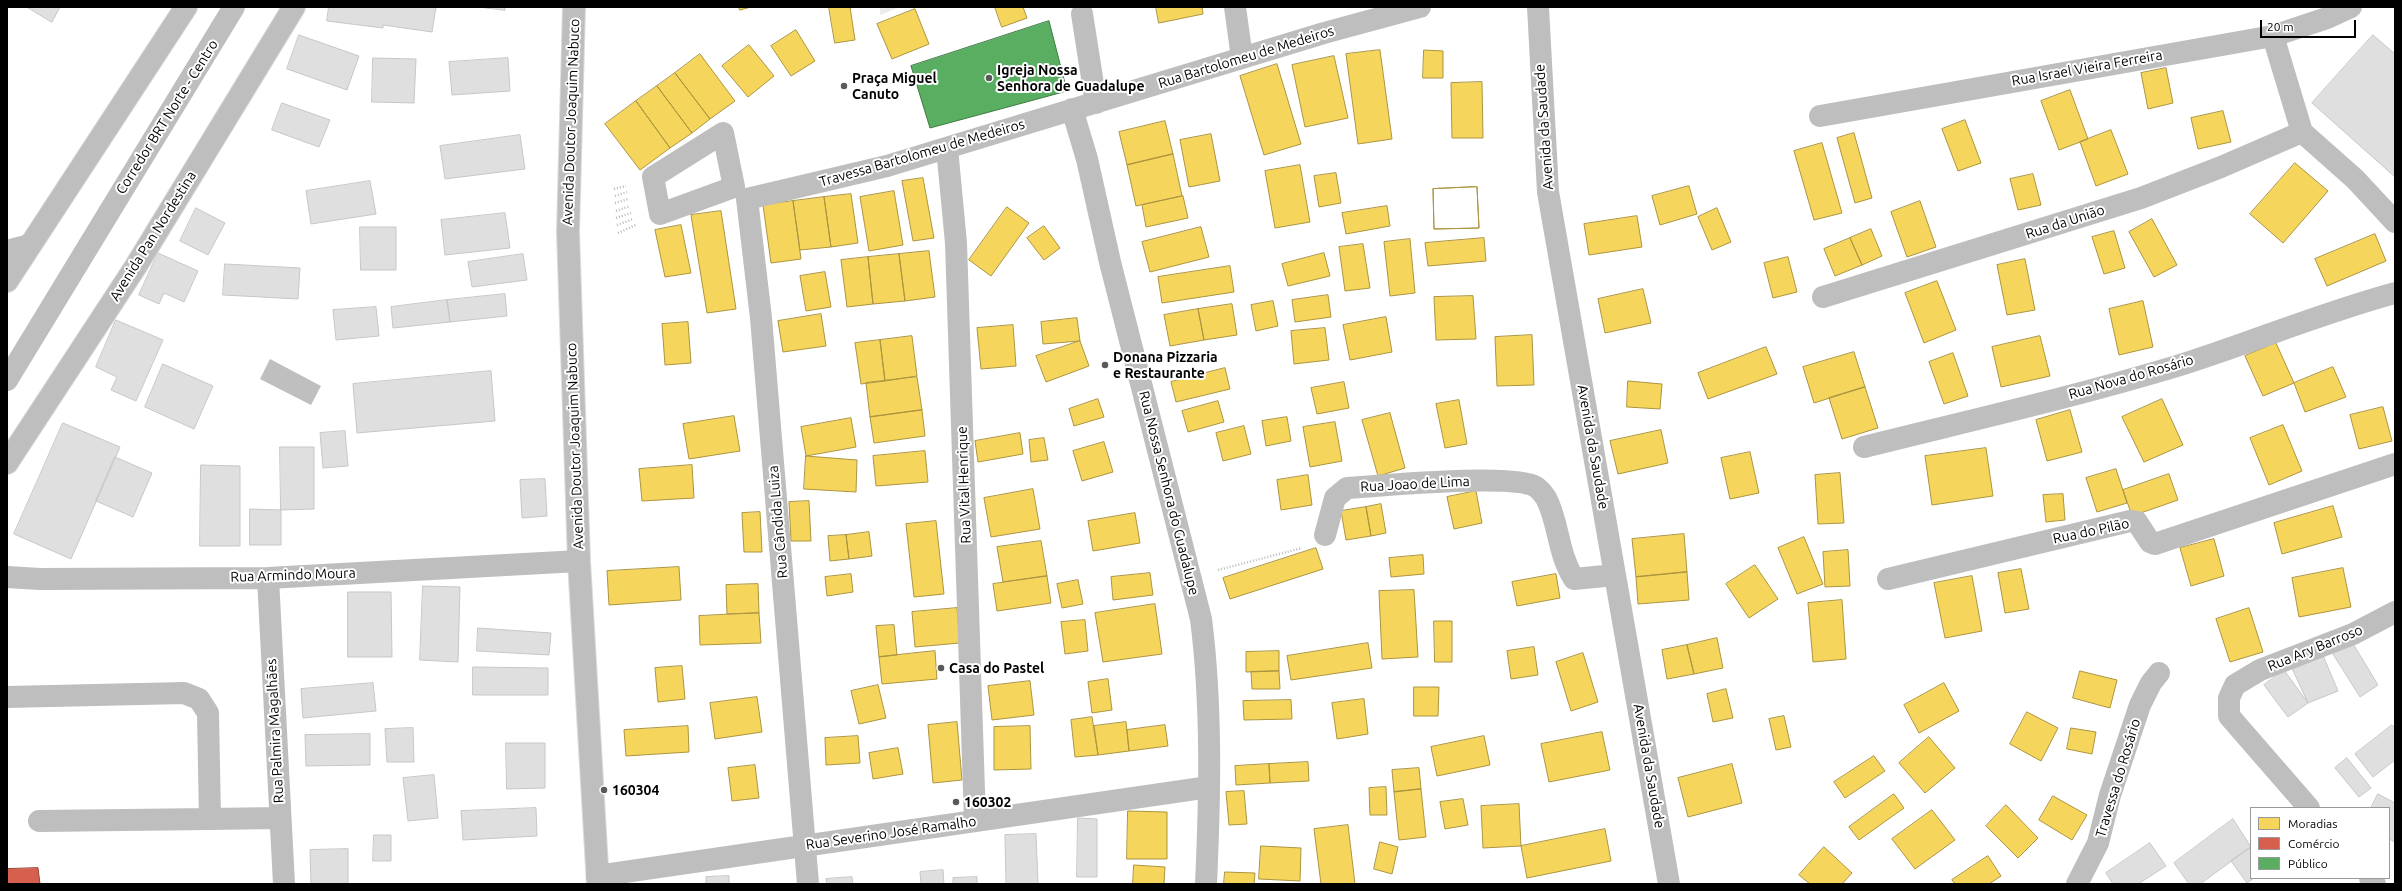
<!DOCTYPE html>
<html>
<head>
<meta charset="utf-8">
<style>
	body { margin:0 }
	#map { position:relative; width:2402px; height:891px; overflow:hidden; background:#fff; font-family:Ubuntu,sans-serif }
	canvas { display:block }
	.frame { position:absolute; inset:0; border:8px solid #000; pointer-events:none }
	.legend { position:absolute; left:2250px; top:807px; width:140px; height:72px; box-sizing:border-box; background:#fff; border:1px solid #999; margin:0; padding:5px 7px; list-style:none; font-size:12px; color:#000 }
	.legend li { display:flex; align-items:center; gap:8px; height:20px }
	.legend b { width:20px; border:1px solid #999 }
	.scale { position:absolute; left:2260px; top:20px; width:96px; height:18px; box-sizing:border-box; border:2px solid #000; border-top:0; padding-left:5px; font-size:12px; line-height:14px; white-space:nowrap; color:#000; -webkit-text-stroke:3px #fff; paint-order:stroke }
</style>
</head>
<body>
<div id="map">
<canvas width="2402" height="891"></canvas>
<div class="frame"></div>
<ul class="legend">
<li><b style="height:11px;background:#f6d55c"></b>Moradias</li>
<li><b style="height:11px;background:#d6604d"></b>Comércio</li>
<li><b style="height:11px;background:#5aae61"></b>Público</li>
</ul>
<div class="scale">20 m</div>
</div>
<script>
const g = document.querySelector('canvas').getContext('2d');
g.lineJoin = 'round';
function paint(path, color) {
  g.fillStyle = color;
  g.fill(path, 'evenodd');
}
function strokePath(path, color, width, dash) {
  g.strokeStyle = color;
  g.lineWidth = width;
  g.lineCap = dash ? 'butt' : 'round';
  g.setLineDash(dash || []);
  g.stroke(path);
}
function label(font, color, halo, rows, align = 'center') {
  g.font = font + ' Ubuntu,sans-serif';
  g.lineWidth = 4;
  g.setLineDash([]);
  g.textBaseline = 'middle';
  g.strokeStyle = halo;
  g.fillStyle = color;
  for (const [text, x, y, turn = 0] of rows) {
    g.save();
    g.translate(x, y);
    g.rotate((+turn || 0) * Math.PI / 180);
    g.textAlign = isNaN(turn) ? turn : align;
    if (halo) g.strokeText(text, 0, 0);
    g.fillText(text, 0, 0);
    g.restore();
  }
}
const green = new Path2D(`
	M880,7h20l-20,8z`);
const water = new Path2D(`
	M270,359l51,27 -10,19 -51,-26z`);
const homes = new Path2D(`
	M739,7h12l-11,3z
	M829,7h21l5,33 -20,3z
	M995,7h28l4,11 -25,9z
	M1156,7h46l1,7 -44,9z
	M915,9l14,35 -37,15 -15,-35z
	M796,30l19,31 -24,15 -20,-30z
	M749,45l25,31 -26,21 -26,-31z
	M1380,50l12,89 -34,5 -12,-90z
	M1424,50l19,1v27h-20z
	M700,54l35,47 -25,18 -35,-46z
	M1334,56l14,62 -43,9 -13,-62z
	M1277,64l24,80 -37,11 -24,-79z
	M2166,68l7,35 -25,6 -7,-36z
	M675,73l35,46 -18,14 -35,-47z
	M1482,82l1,56h-31l-1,-55z
	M657,86l35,47 -22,15 -34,-47z
	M2070,90l18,49 -29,11 -18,-49z
	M636,101l34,47 -30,22 -35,-46z
	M2223,111l8,31 -33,7 -7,-31z
	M1965,120l16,43 -23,8 -16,-42z
	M1165,121l8,33 -46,11 -8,-33z
	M2111,130l17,44 -32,12 -16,-44z
	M1854,133l18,65 -17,5 -18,-65z
	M1211,134l9,47 -31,6 -9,-47z
	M1822,143l20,70 -28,7 -20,-69z
	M1173,154l9,42 -46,10 -9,-41z
	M2295,163l33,28 -45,52 -33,-29z
	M1300,165l10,57 -35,6 -10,-57z
	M1336,173l5,30 -22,4 -5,-31z
	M2033,174l8,31 -23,5 -8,-31z
	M923,178l11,60 -21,3 -11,-60z
	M1689,186l8,28 -37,11 -8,-29z
	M1477,187l2,41 -45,1 -1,-40z
	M1477,187l2,41 -45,1 -1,-40z
	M894,191l9,54 -34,6 -9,-54z
	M851,194l7,49 -27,4 -7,-50z
	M1183,196l5,22 -42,9 -4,-22z
	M824,197l7,50 -31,3 -7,-49z
	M793,201l8,58 -30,4 -8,-58z
	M1920,201l16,46 -29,10 -16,-45z
	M1387,206l3,20 -44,8 -4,-21z
	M1007,207l22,16 -38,53 -22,-16z
	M1717,208l14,34 -19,8 -14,-33z
	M721,211l15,98 -29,4 -16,-98z
	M1637,216l5,31 -53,8 -5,-31z
	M2152,219l25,46 -23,12 -25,-45z
	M681,225l10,48 -26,4 -10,-47z
	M1044,226l16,22 -16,12 -17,-22z
	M1201,227l8,30 -59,15 -8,-30z
	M1871,229l11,27 -20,9 -12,-27z
	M2114,231l11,37 -21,6 -12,-37z
	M2375,234l11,27 -59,25 -12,-27z
	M1484,238l2,23 -58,5 -3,-23z
	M1850,238l12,27 -27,11 -11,-27z
	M1410,239l5,54 -25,3 -6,-54z
	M1363,244l7,44 -25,3 -6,-44z
	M929,251l6,46 -30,4 -6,-47z
	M1324,253l6,23 -42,10 -6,-22z
	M899,254l6,47 -32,3 -5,-47z
	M868,257l5,47 -26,3 -6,-47z
	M1788,257l9,35 -24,6 -9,-35z
	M2025,259l10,51 -28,5 -10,-50z
	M1230,266l4,26 -72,11 -4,-26z
	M825,272l6,35 -25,4 -6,-35z
	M1937,281l19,49 -32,13 -19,-50z
	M1643,289l8,34 -46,10 -7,-34z
	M1328,295l3,22 -36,5 -3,-22z
	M1473,296l3,43 -40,1 -2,-43z
	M1273,301l5,25 -22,5 -5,-26z
	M2143,301l10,46 -34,8 -10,-46z
	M1232,304l5,31 -33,5 -6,-31z
	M1198,309l6,31 -34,6 -6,-31z
	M821,314l5,32 -43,6 -5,-31z
	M1386,317l6,35 -42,8 -7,-35z
	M1077,318l3,23 -37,3 -2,-22z
	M688,322l3,41 -26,2 -3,-41z
	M1013,325l3,41 -35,3 -4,-41z
	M1325,328l4,32 -35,4 -3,-33z
	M1532,335l2,50 -37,1 -2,-49z
	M912,336l5,40 -32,5 -5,-41z
	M2040,336l10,40 -49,11 -9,-40z
	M880,340l5,41 -24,3 -6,-41z
	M1080,341l9,25 -43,16 -10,-26z
	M2276,343l18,40 -31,13 -18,-40z
	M1766,347l11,27 -69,25 -10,-26z
	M1854,352l11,35 -51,16 -11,-36z
	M1953,353l15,43 -24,8 -15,-42z
	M2333,367l13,30 -41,15 -11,-29z
	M1225,368l5,21 -54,13 -5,-20z
	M917,377l5,33 -52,7 -4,-34z
	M1628,381l34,3 -2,25 -33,-2z
	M1344,382l5,26 -32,6 -6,-26z
	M1865,387l13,41 -36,11 -13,-41z
	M1098,399l6,18 -30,9 -5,-17z
	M2162,399l21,46 -39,17 -22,-45z
	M1459,400l8,44 -22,4 -9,-44z
	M1218,401l6,21 -36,10 -6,-21z
	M2383,407l9,34 -33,8 -9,-34z
	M922,410l3,26 -51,7 -4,-26z
	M2070,410l12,42 -35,9 -11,-41z
	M1390,413l15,55 -27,8 -16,-56z
	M734,416l6,35 -51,8 -6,-35z
	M1287,417l4,24 -25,5 -4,-25z
	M851,418l5,29 -50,9 -5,-29z
	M1335,422l7,39 -32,6 -7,-40z
	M2283,425l19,46 -33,14 -19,-47z
	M1244,426l7,28 -28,7 -7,-28z
	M1661,430l7,33 -50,11 -8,-33z
	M1020,433l3,21 -45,8 -3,-21z
	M1044,438l4,22 -17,2 -2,-22z
	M1104,442l9,30 -31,9 -9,-30z
	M1986,448l7,48 -61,9 -7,-49z
	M925,451l3,31 -52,4 -3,-30z
	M1750,452l9,41 -29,6 -9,-41z
	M806,456l51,4 -1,32 -52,-3z
	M692,465l2,33 -52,3 -3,-32z
	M2116,469l11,34 -30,9 -11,-34z
	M1840,473l4,50 -26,1 -3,-49z
	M2169,474l9,26 -46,16 -9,-26z
	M1308,475l4,30 -31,5 -4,-30z
	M1033,489l7,40 -49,8 -7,-39z
	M1476,491l6,32 -28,6 -7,-32z
	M2063,494l2,26 -19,2 -3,-27z
	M809,501l2,40h-20l-2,-39z
	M1381,504l5,29 -15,3 -5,-29z
	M2333,506l9,31 -60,17 -8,-31z
	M1366,507l5,29 -25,4 -5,-29z
	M760,512l2,40h-18l-2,-39z
	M1135,513l5,30 -47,8 -5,-30z
	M936,521l8,73 -30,3 -8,-73z
	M869,532l3,24 -23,3 -3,-24z
	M1684,534l3,38 -51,5 -4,-38z
	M846,535l3,24 -19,2 -2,-25z
	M1804,537l19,47 -26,10 -19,-46z
	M2214,539l10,37 -33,10 -11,-38z
	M1041,541l6,35 -44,6 -6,-35z
	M1316,548l7,21 -93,30 -7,-21z
	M1848,550l2,36 -25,1 -2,-35z
	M1423,555l1,19 -33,3 -2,-19z
	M1755,565l23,34 -29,19 -23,-34z
	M679,567l2,33 -72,5 -2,-34z
	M2343,568l8,39 -52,10 -7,-39z
	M2021,569l8,40 -24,4 -7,-40z
	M1687,572l2,28 -51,4 -2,-27z
	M1150,573l3,22 -40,5 -2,-23z
	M851,574l2,18 -26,4 -2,-19z
	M1556,574l4,24 -43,8 -5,-24z
	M1047,576l4,27 -54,8 -4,-27z
	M1972,576l10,55 -37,7 -11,-55z
	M1078,580l5,24 -21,4 -5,-24z
	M758,584l1,29 -32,1 -1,-29z
	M1414,590l4,67 -36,2 -3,-68z
	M1842,600l4,59 -33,3 -5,-59z
	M1155,604l7,50 -59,8 -8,-49z
	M957,608l3,35 -45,4 -3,-35z
	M2249,608l14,44 -33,10 -14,-43z
	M759,613l2,30 -61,2 -1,-29z
	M1085,620l3,31 -23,3 -4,-32z
	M1434,621h18v41h-17z
	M894,625l3,30 -18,2 -3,-31z
	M1717,638l6,30 -29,6 -7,-29z
	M1368,643l4,25 -81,12 -4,-24z
	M1687,645l7,29 -27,5 -5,-29z
	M1534,647l4,28 -27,4 -4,-28z
	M935,651l2,28 -55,5 -3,-27z
	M1279,651v20l-33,1v-20z
	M1583,653l15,49 -27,9 -15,-49z
	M682,666l3,33 -27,3 -3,-34z
	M1279,671l1,18h-28l-1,-17z
	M2080,671l37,9 -7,28 -37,-10z
	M1108,679l4,31 -20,3 -4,-31z
	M1030,681l4,34 -42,5 -4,-34z
	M1944,683l15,28 -40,22 -15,-28z
	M878,685l8,33 -27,6 -8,-33z
	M1414,687h25l-1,29h-24z
	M1726,689l7,29 -20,4 -6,-28z
	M757,697l5,35 -47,7 -5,-36z
	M1364,699l4,35 -31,5 -5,-36z
	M1291,700l1,19 -48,1 -1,-19z
	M2027,712l31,16 -17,33 -31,-17z
	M1784,716l7,31 -15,3 -7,-31z
	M1092,717l6,38 -23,2 -4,-37z
	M957,722l5,58 -29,3 -5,-58z
	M1126,722l3,29 -31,4 -4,-29z
	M1165,725l3,21 -39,5 -2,-21z
	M688,726l1,26 -63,4 -2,-26z
	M1030,726l1,43 -37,1v-43z
	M2071,728l25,4 -4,22 -25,-5z
	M1602,732l8,38 -61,12 -8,-38z
	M858,736l2,27 -34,2 -1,-27z
	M1484,736l6,29 -53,11 -6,-29z
	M1929,737l26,31 -30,25 -26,-30z
	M898,748l5,26 -30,5 -4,-26z
	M1874,756l11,15 -40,27 -11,-16z
	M1308,762l1,19 -39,2 -1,-19z
	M1269,764l1,19 -34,2 -1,-19z
	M1732,764l10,39 -54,14 -10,-39z
	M755,765l4,33 -27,3 -4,-33z
	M1419,768l2,21 -27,3 -2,-22z
	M1386,787l1,28h-17l-1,-27z
	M1421,789l5,48 -27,3 -5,-48z
	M1244,791l3,33 -18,1 -3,-33z
	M1894,794l10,14 -45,32 -10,-13z
	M2053,796l34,19 -15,25 -33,-20z
	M1463,799l5,26 -23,4 -5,-27z
	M1519,804l2,42 -38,2 -2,-42z
	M2006,805l32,33 -20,20 -32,-32z
	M1932,810l23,30 -40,29 -23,-30z
	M1128,811l39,1v47h-40z
	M1348,825l7,59h-34l-7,-55z
	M1605,829l6,32 -84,17 -6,-32z
	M1380,842l18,5 -6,27 -18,-5z
	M1261,846l40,2 -1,33 -41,-2z
	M1824,847l28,26 -10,11h-32l-11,-9z
	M1988,856l13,20 -12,8h-34l-3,-4z
	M1134,865l31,2 -1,17h-31z
	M1225,872l30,1 -1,11h-30z`);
const shops = new Path2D(`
	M38,868l2,16h-33v-15z`);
const public = new Path2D(`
	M1049,21l18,70 -137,37 -19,-62z`);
const building = new Path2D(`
	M27,7h33l-8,15z
	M329,7h107l-4,25 -49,-7v3l-56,-7z
	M479,7h26v3z
	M299,35l60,21 -12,34 -60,-21z
	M2373,35l22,19v123l-83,-74z
	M373,58l43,1 -2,44 -42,-1z
	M508,58l2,33 -58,4 -3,-33z
	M282,103l48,17 -11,27 -47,-17z
	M520,135l5,34 -80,10 -5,-33z
	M370,181l6,33 -65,10 -5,-33z
	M196,208l29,15 -17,32 -28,-14z
	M505,213l5,35 -65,7 -4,-35z
	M360,227h36v43h-35z
	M158,253l40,18 -14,31 -20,-9 -5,11 -20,-9z
	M523,254l4,26 -55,7 -4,-25z
	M225,264l75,4 -2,31 -75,-4z
	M505,294l2,22 -57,6 -3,-22z
	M447,300l3,22 -57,6 -2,-21z
	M376,307l3,29 -43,4 -3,-30z
	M116,320l47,20 -27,61 -25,-11 6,-13 -21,-10z
	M163,364l50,22 -19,43 -49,-22z
	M491,371l4,50 -138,12 -4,-49z
	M63,423l57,24 -49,112 -57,-25z
	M345,431l3,35 -25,2 -3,-35z
	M280,447h34v62l-33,1z
	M115,457l37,16 -19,44 -37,-16z
	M201,465l39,1v80h-40z
	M545,479l2,37 -25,2 -2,-38z
	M250,509l31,1v35h-31z
	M423,586l37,1 -2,75 -38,-2z
	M348,592h43l1,65h-44z
	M478,628l73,5 -2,22 -72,-4z
	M2352,642l26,43 -18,12 -27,-43z
	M2322,653l16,38 -30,12 -17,-37z
	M473,667l75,1v27h-75z
	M2284,670l24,33 -20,14 -24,-32z
	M373,683l3,28 -73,7 -2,-29z
	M2392,725l3,3v32l-22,17 -18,-23z
	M413,728l1,34h-27l-2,-33z
	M370,734v31l-64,1 -1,-31z
	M506,743h39v45l-38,1z
	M2347,758l24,30 -12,9 -24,-29z
	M434,775l4,43 -30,3 -5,-43z
	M2378,794l17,9v39l-6,-3v-31h-18z
	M536,808l1,28 -74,4 -2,-29z
	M1078,818l19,1v58h-20z
	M2233,819l18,28 -51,37h-11l-15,-21z
	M1036,834l2,50h-32l-1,-49z
	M374,835h17v26h-18z
	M2150,843l16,23 -28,18h-25l-7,-11z
	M2251,847v31h3l-7,5 -16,-22z
	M348,849v35h-37l-1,-34z
	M943,870l1,14h-23l-1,-12z
	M729,876v8h-23v-7z
	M852,877l1,7h-26l-1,-5z
	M977,877v7h-24v-6z`);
const path = new Path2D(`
	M614,189l12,-3
	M615,196l12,-4
	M615,203l13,-4
	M616,211l14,-5
	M616,218l15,-5
	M617,225l16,-6
	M618,233l18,-8
	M1218,570l84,-22`);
const minor = new Path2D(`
	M1235,7l7,51
	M1538,7l10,185 121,692
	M1082,14l14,89
	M2273,36l29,96 53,47 40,43
	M1072,109l15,50 23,103 91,357c11,87 9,177 5,265
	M1820,116l453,-80 54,-18 24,-11
	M723,133l11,54 -74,27 -7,-37z
	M947,148l9,95 19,578
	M7,251l23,-6
	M1823,297l318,-99 80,-31 81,-35
	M7,380l227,-373
	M1864,447c104,-26 210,-50 313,-81 73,-23 144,-53 218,-73
	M1325,535l10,-37 12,-10c33,-2 167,-15 189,-1 3,2 8,8 10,11 13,24 11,54 28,81l41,-4
	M7,577l33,2 228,-1 311,-17
	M268,578l16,306
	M1888,579l242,-58 7,1 13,20 5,2 240,-80
	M7,697l177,-4 15,6 9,14 2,106 69,-1
	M2309,808l-80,-92v-18l6,-13 25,-15 93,-36 42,-22
	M39,821l171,-2
	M597,876l612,-89
	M2370,878l5,6
	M808,884l-47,-566 -14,-119 140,-33 437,-133 96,-26
	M2077,884l21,-41 12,-48 30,-90 11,-22 8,-10`);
const major = new Path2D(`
	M574,7l-6,225 11,329 19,323`);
const highway = new Path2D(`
	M7,281l179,-274
	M7,463l129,-197 158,-259`);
const markers = [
	[989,78,4,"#595959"],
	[844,86,4,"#595959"],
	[1105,365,4,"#595959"],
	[941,668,4,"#595959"],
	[604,790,4,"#595959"],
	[956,802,4,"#595959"]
];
const streetNames = [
	["Rua Bartolomeu de Medeiros",1246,57,-17],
	["Rua Israel Vieira Ferreira",2087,68,-10],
	["Corredor BRT Norte - Centro",167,117,-58],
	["Avenida Doutor Joaquim Nabuco",571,122,-88],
	["Avenida da Saudade",1544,127,-94],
	["Travessa Bartolomeu de Medeiros",922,153,-16],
	["Rua da União",2065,222,-18],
	["Avenida Pan Nordestina",153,236,-58],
	["Rua Nova do Rosário",2131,377,-16],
	["Avenida Doutor Joaquim Nabuco",575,446,-92],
	["Avenida da Saudade",1593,447,80],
	["Rua Joao de Lima",1415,484,-3],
	["Rua Vital Henrique",964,485,-92],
	["Rua Nossa Senhora do Guadalupe",1169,493,76],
	["Rua Cândida Luiza",778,522,-95],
	["Rua do Pilão",2091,531,-12],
	["Rua Armindo Moura",293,575,-2],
	["Rua Ary Barroso",2315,648,-22],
	["Rua Palmira Magalhães",275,731,-93],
	["Avenida da Saudade",1649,766,80],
	["Travessa do Rosário",2118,778,-73],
	["Rua Severino José Ramalho",891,833,-8]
];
const poiNames = [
	["Igreja Nossa",997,70],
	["Senhora de Guadalupe",997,86],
	["Praça Miguel",852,78],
	["Canuto",852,94],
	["Donana Pizzaria",1113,357],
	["e Restaurante",1113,373],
	["Casa do Pastel",949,668],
	["160304",612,790],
	["160302",964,802]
];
paint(green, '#ececec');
paint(water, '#bfbfbf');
paint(homes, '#f6d55c');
strokePath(homes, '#ac9540', 1);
paint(shops, '#d6604d');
strokePath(shops, '#964336', 1);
paint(public, '#5aae61');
strokePath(public, '#3f7a44', 1);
paint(building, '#dfdfdf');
strokePath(building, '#c7c7c7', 1);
strokePath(major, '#dbdbdb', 24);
strokePath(highway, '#dbdbdb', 24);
strokePath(path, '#b9b9b9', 2.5, [1, 2]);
strokePath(minor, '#bebebe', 22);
strokePath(major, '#bebebe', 22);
strokePath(highway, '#bebebe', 22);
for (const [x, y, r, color] of markers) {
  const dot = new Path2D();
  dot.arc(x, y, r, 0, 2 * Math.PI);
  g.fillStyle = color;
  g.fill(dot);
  strokePath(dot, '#fff', 1.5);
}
label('14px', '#000', '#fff', streetNames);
label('bold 14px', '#000', '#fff', poiNames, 'left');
</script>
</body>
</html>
